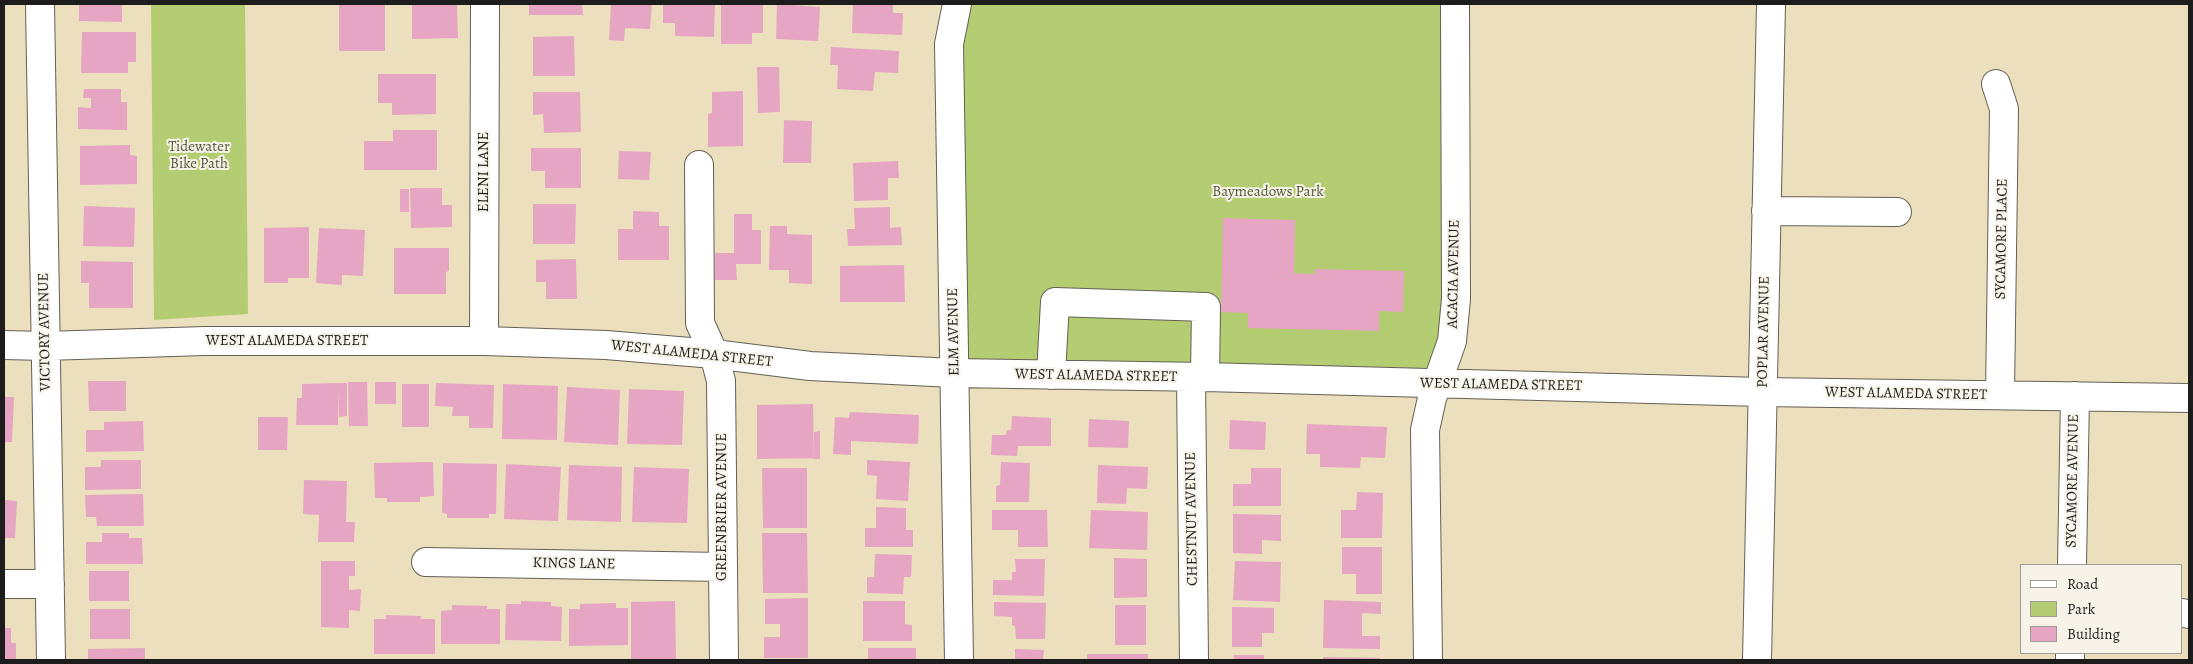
<!DOCTYPE html>
<html>
<head>
<meta charset="utf-8">
<style>
	body { margin:0 }
	#map { position:relative; width:2193px; height:664px; overflow:hidden; background:#ebdfbd; font-family:Alegreya,serif }
	canvas { display:block }
	.frame { position:absolute; inset:0; border:5px solid #1c1c1c; pointer-events:none }
	.legend { position:absolute; left:2020px; top:564px; width:162px; height:90px; box-sizing:border-box; background:#f7f3e8; border:1px solid #9f9d96; margin:0; padding:6px 9px; list-style:none; font-size:15px; color:#1c1c1c }
	.legend li { display:flex; align-items:center; gap:10px; height:25px }
	.legend b { width:25px; border:1px solid #9f9d96 }
</style>
</head>
<body>
<div id="map">
<canvas width="2193" height="664"></canvas>
<div class="frame"></div>
<ul class="legend">
<li><b style="height:6px;background:#fff"></b>Road</li>
<li><b style="height:14px;background:#b5cd72"></b>Park</li>
<li><b style="height:14px;background:#e6a6c3"></b>Building</li>
</ul>
</div>
<script>
const g = document.querySelector('canvas').getContext('2d');
g.lineJoin = 'round';
function paint(path, color) {
  g.fillStyle = color;
  g.fill(path, 'evenodd');
}
function strokePath(path, color, width, dash) {
  g.strokeStyle = color;
  g.lineWidth = width;
  g.lineCap = dash ? 'butt' : 'round';
  g.setLineDash(dash || []);
  g.stroke(path);
}
function label(font, color, halo, rows, align = 'center') {
  g.font = font + ' Alegreya,serif';
  g.lineWidth = 4;
  g.setLineDash([]);
  g.textBaseline = 'middle';
  g.strokeStyle = halo;
  g.fillStyle = color;
  for (const [text, x, y, turn = 0] of rows) {
    g.save();
    g.translate(x, y);
    g.rotate((+turn || 0) * Math.PI / 180);
    g.textAlign = isNaN(turn) ? turn : align;
    if (halo) g.strokeText(text, 0, 0);
    g.fillText(text, 0, 0);
    g.restore();
  }
}
const green = new Path2D(`
	M151,4h94l3,310 -94,6z
	M957,4h498l1,295 -19,85 -483,-11z`);
const building = new Path2D(`
	M79,4h43v18l-43,-1z
	M339,4h46v47h-46z
	M412,4h45l1,34 -46,1z
	M529,4h53l1,11h-54z
	M611,4h41l-2,25 -25,-1 -1,13 -15,-1z
	M670,4h45l-1,33 -39,-1v-13h-12v-18z
	M721,4h42v29h-11v11h-31z
	M777,4l43,3 -2,34 -42,-2z
	M853,4h40v9h10l-1,22 -50,-2z
	M82,32h54v30h-8v11h-47z
	M574,36l1,40h-42v-39z
	M831,47l68,4 -1,22 -23,-1 -2,19 -36,-2 1,-24h-8z
	M757,67h22l1,45 -22,1z
	M378,74h58v40l-44,1v-12h-14z
	M84,89h37v13h6v28l-49,-1v-22l13,1v-10h-8z
	M743,91v55l-35,1v-33l4,-1v-21z
	M533,92h47l1,40 -37,1 -1,-19 -10,1z
	M784,120l28,1 -1,42h-28z
	M393,130h44v40h-73v-29h29z
	M130,145v10l7,1v28l-57,1v-39z
	M531,148h50v40h-36v-17h-14z
	M619,151l32,1 -2,28 -31,-1z
	M898,161l1,17h-11v22l-34,1 -1,-38z
	M410,188h32v17h10v22l-41,1z
	M400,189h9v23h-9z
	M533,204h43l-1,40h-42z
	M84,206l51,2 -1,39 -51,-1z
	M890,207v21l11,-1 1,18 -54,1 -1,-17h8l-1,-21z
	M633,211l26,1v14h10v34h-51v-31h15z
	M734,214h18v16h9v34h-25l1,16h-22v-27h19z
	M1223,218l72,2 -1,53 21,1v-5l89,2 -1,41 -24,-1v20l-131,-3v-15l-27,-1z
	M770,226h17v8l25,1v49l-23,-1v-13h-20z
	M309,227v51h-21v5h-24v-55z
	M319,228l46,2 -2,46 -21,-1v10l-26,-2z
	M394,248h55v23l-3,1v22h-52z
	M576,259l1,40h-31v-17h-10v-22z
	M81,261l52,1v46h-44v-25h-8z
	M904,265l1,37h-65v-36z
	M88,381h38v30h-37z
	M348,382h19l1,44h-19z
	M375,382h21v22h-21z
	M339,383h8v33l-8,1 -1,-24v32h-42l1,-27h5v-14z
	M436,383l58,2 -1,43h-24v-12h-17l1,-9 -18,-1z
	M402,384h27v43h-27z
	M503,384l55,2 -1,54 -55,-1z
	M567,387l53,3 -2,55 -54,-3z
	M629,389l55,2 -2,54 -55,-1z
	M4,397h10l-2,45h-8z
	M813,404l1,54 -57,1v-54z
	M850,412l69,3 -1,29 -67,-3v14l-18,-1 2,-37 14,1z
	M1012,416l39,2v28h-33l-1,10 -26,-1 1,-20h14l1,-5h4z
	M258,417h30l-1,33h-29z
	M1089,419l40,2 -1,27 -40,-1z
	M1230,420l36,2 -1,28 -36,-1z
	M143,421l1,30 -58,1v-22h18v-8z
	M1307,424l80,3 -2,31 -24,-1 -1,11 -40,-1v-13h-14z
	M820,431v28h-6v-27z
	M101,460h40v29l-56,1v-23h16z
	M867,460l43,2 -2,39 -32,-2 1,-23 -10,-1z
	M433,462l1,34 -14,1v5h-33v-4h-12l-1,-35z
	M1001,462l29,1 -1,39h-33v-16l4,-1z
	M443,463l54,1 -1,50h-7v4h-42v-4l-5,-1z
	M506,464l55,3 -3,54 -54,-2z
	M569,465l53,2 -1,55 -54,-2z
	M1098,465l50,2 -1,22 -20,-1 -1,16 -29,-1z
	M634,467l55,2 -2,54 -55,-1z
	M762,468h45v60h-44z
	M1251,468h30v38h-48v-22h18z
	M304,480l43,1 -1,41h9l-1,20h-36l1,-27 -16,-1z
	M1357,492l26,1 -1,45h-41v-28h15z
	M143,494l1,32h-47l-1,-9h-10l-1,-22z
	M4,500l13,1 -2,37h-11z
	M876,507l30,1v22h7v17h-48v-19h11z
	M992,510h55l1,37h-30v-17h-26z
	M1091,510l57,2 -1,38 -58,-2z
	M1233,514l48,1v26l-19,-1v14l-29,-1z
	M102,533h27v5h13l1,26h-57v-22h16z
	M762,533h45l1,60h-45z
	M1342,547h40v47h-26v-20h-14z
	M875,554l37,1 -1,22h-7l-1,17 -36,-1v-16h7z
	M1114,558l33,1v38l-33,1z
	M1015,559h30l-1,37 -51,-1v-15h19v-8h4z
	M321,561h34v15h-6v14l12,-1 -1,22 -11,-1v18l-28,-1z
	M1235,561l46,1 -1,40 -47,-2z
	M89,571h40v30h-40z
	M808,598v60h-44v-21h16v-13h-15v-25z
	M1324,600l57,2v12l-19,-1v23h18v13l-57,-1z
	M521,601l30,1v4l11,1 -1,34 -56,-1 1,-36h15z
	M675,601l1,59h-45v-58z
	M863,601h42v23l7,1v16h-49z
	M994,602l52,1 -1,36h-29l-1,-13 -3,-1v-8l-18,-1z
	M616,603v5h12v37l-59,1v-37h11v-5z
	M452,605l35,1v3h13v35h-59v-33l11,-1z
	M1115,605h31v40h-31z
	M1232,607l42,1v25h-12v14h-30z
	M90,609h40v30h-40z
	M386,615l35,1v3h14v35h-61v-35h12z
	M4,628h7v15h5v17h-12z
	M145,648v12h-57v-11z
	M868,648h48v12h-48z
	M1015,649l29,1 -1,10h-28z
	M1087,654h61v6h-61z
	M1234,655h30v5h-30z
	M1323,657l57,1v2h-57z`);
const minor = new Path2D(`
	M40,4l11,656
	M957,4l-8,40 10,616
	M1996,84l8,25 -4,286
	M699,165l1,158 14,31 7,27 3,279
	M1766,211l131,1
	M484,341l1,-337
	M4,345l41,1 160,-5h279l122,4 108,9 96,12 144,7 251,4 557,15 427,6
	M1051,375l4,-73 151,5 -1,70
	M1191,377l3,283
	M426,562l296,5
	M2072,565l3,-169
	M4,584h46
	M2182,613l7,1
	M1428,660l-3,-230 7,-32 20,-57 4,-42 -1,-295
	M1757,660l14,-656
	M2070,660v-7`);
const parkNames = [
	["Tidewater",199,147],
	["Bike Path",199,164],
	["Baymeadows Park",1268,192]
];
const streetNames = [
	["ELENI LANE",484,172,-90],
	["SYCAMORE PLACE",2002,239,-89],
	["ACACIA AVENUE",1454,274,-89],
	["VICTORY AVENUE",45,332,-91],
	["ELM AVENUE",954,332,-91],
	["POPLAR AVENUE",1764,332,-89],
	["WEST ALAMEDA STREET",287,341],
	["WEST ALAMEDA STREET",692,354,6],
	["WEST ALAMEDA STREET",1096,376,1],
	["WEST ALAMEDA STREET",1501,385,1],
	["WEST ALAMEDA STREET",1906,394,1],
	["SYCAMORE AVENUE",2073,481,-89],
	["GREENBRIER AVENUE",722,507,-90],
	["CHESTNUT AVENUE",1192,519,-91],
	["KINGS LANE",574,564,1]
];
paint(green, '#b5cd72');
paint(building, '#e6a6c3');
strokePath(minor, '#646054', 30);
strokePath(minor, '#fff', 28);
label('15px', '#525a3a', '#f7f3e8', parkNames);
label('15px', '#1c1c1c', '#f7f3e8', streetNames);
</script>
</body>
</html>
